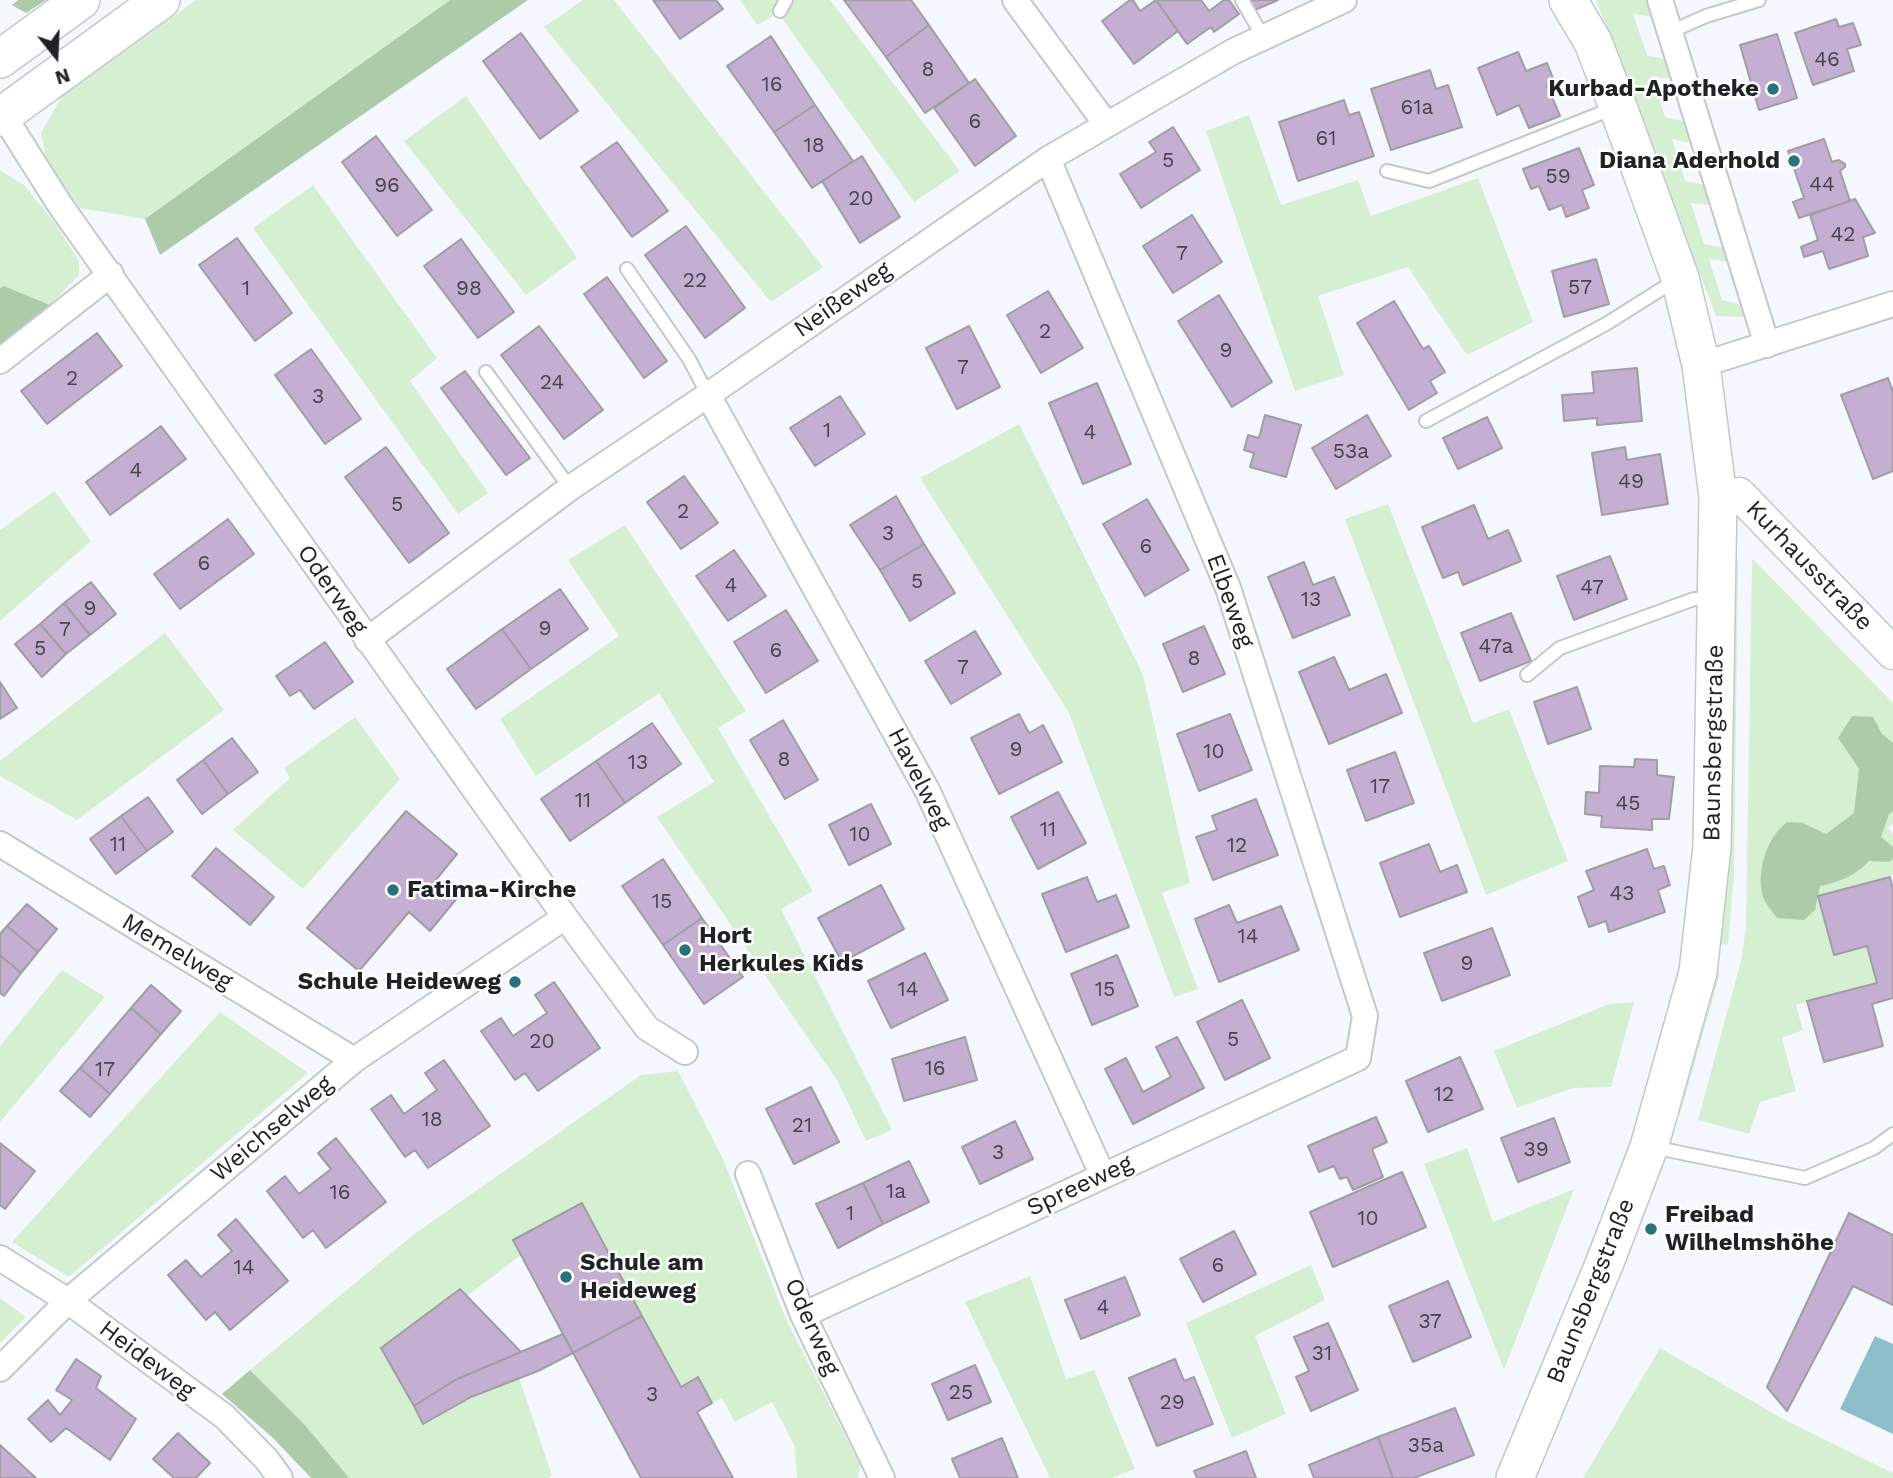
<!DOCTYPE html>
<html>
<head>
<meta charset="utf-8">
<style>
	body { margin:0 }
	#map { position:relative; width:1893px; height:1478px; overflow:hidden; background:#f4f8fe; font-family:"Work Sans",sans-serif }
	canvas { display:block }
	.north { position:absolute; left:21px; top:21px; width:70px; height:70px; -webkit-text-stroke:5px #fff; paint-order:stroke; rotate:162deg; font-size:19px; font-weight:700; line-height:28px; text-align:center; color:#202224 }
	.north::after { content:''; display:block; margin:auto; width:24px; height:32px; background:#202224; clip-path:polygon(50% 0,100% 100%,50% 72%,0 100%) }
</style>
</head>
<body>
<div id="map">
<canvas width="1893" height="1478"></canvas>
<div class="north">N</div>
</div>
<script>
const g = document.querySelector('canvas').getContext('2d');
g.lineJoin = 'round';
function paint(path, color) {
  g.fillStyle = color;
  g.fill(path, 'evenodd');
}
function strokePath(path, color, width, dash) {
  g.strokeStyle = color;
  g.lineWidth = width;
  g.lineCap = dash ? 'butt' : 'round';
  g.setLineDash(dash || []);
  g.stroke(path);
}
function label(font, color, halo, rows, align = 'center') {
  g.font = font + ' "Work Sans",sans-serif';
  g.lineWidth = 5;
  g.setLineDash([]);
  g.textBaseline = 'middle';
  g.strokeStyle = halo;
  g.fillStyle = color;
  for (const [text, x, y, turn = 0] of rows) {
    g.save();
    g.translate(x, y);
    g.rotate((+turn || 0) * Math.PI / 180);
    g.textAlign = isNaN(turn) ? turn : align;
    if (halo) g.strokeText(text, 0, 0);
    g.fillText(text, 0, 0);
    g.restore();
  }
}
const green = new Path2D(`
	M196,0h254l-305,219 -65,-11 -32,-41 -7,-34 21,-37z
	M583,0h31l209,267 -52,35 -227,-275z
	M740,0h90l130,171 -46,31 -136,-189 -21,12z
	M1596,0h52l5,17 -20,-3 14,41 20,5 5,19 -20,-3 13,41 21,5 5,21 -19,-4 13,42 20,4 5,20 -19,-2 13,41 21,4 4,14 -20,-3 13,41 21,5 1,12 -28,-1z
	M466,96l111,162 -51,37 -122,-154z
	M1249,115l32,90 77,-25 13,36 107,-38 55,144 -66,33 -59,-88 -90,29 26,79 -49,16 -89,-260z
	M0,170l24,15 31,38 24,38v14l-29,30 -46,-19 -4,2z
	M313,185l124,173 -27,23 78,112 -30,21 -205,-286z
	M1019,424l124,251 47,208 -28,10 36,96 -24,8 -105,-284 -149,-235z
	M54,491l37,50 -91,80v-91z
	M1388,504l85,219 36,-14 59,152 -82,34 -141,-376z
	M625,525l121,186 -28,17 95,163 -32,18 111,221 -26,11 -28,-59 -181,-265 57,-35 -55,-89 -123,83 -36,-57 119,-83 -51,-76z
	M1752,560h2l139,143v121l-5,4 5,6v41l-75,22 16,58 33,-9 10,37 -81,22 7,25 -21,8 14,53 -36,11 -11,32 -51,-14 44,-163 4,-33z
	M1738,561l-4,314 -6,70 -10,-2 16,-381z
	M165,633l59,77 -147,110 -77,-44v-15z
	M355,717l45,62 -97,110 -70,-59 57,-52 -6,-10z
	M62,970l43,27 -105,125v-76z
	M1712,971l8,2 -40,141 -8,-3z
	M1634,1002l-23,85 -38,1 -56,20 -23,-57 115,-47z
	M220,1012l88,61 -239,204 -57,-35z
	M678,1071l45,88 63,160 74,146 -2,13h-61l-2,-31 -23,-45 -37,20 -13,-24 -10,5 -13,-25 -18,9 -99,-184 -69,37 8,15 -54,41 -8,-6 -78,58 42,75 48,-26 48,-19 33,97 -3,3h-200l-44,-53 -55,-55 163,-135 228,-160z
	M1467,1148l26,74 81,-33 -70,181 -80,-206z
	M1311,1265l14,35 -70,36 31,78 -54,24 -46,-115z
	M1030,1276l36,103 28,-9 41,99 -23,9h-62l-85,-176z
	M0,1298l26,19 -26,26z
	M1660,1348l125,72 108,53v5h-310z`);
const forest = new Path2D(`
	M18,0h28l-20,13 -14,-8z
	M450,0h78l-368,255 -15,-36z
	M4,286l46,19 -50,40v-57z
	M1852,716l21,1 9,17 11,9v68l-4,3 -8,23 12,10v12l-4,3 -20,-1c-14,15 -30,21 -49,25l-5,24 -11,10 -27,-2c-5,-7 -13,-16 -15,-24 -5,-26 5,-56 25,-72l16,1 23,11 28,-21 5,-44 -21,-31z
	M250,1370l55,55 44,53h-38l-39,-41 -50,-43z`);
const water = new Path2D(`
	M1875,1336l18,8v90l-53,-25z`);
const building = new Path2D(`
	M653,0h63l7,9 -43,30z
	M844,0h67l18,25 -43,32z
	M1130,0h3l7,11 16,-11 22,31 -44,33 -32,-43z
	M1156,0h45l8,11 15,-11h5l10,14 -25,18 -3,-5 -24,17z
	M1250,0h28l-23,10z
	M1836,19l3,8 14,-4 8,22 -14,4 7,22 -41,14 -18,-52z
	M929,25l40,58 -44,30 -39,-56z
	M521,33l57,78 -38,28 -57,-78z
	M1777,34l20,64 -38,12 -19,-65z
	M771,36l44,69 -41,27 -47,-66z
	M1518,52l8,19 21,-8 8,20 -8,2 13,31 -31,12 -10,-23 -22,10 -19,-47z
	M1430,70l6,19 12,-4 14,42 -71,23 -20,-61z
	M975,79l41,57 -41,30 -41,-58z
	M1344,100l5,15 10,-3 15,44 -76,25 -19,-59z
	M815,105l38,56 -41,27 -38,-56z
	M1173,127l27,43 -59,38 -21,-34 36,-22 -7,-10z
	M376,136l56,74 -35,26 -55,-74z
	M1824,139l8,23 7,-2 6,4v3l-5,4 10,30 -51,17 -6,-16 11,-4 -16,-47z
	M617,142l51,69 -36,26 -51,-70z
	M1579,148l15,37 -12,5 7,18 -23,9 -4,-12 -13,5 -10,-24 -8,3 -8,-20z
	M862,156l38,61 -40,26 -38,-62z
	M1855,199l20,34 -12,4 5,19 -39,13 -6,-18 -19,6 -3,-10 17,-7 -8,-25z
	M1192,215l30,47 -49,31 -30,-47z
	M686,226l59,82 -40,30 -60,-83z
	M237,238l55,75 -37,28 -56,-76z
	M461,239l53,73 -36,26 -54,-72z
	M1596,259l13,45 -45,13 -12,-46z
	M607,277l60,84 -23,17 -60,-84z
	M1048,291l35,57 -42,25 -34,-58z
	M1219,295l53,87 -40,25 -54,-86z
	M1394,301l29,48 6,-3 16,26 -15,9 7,12 -28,17 -52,-87z
	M539,326l64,84 -39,29 -63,-84z
	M969,326l31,61 -43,22 -31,-61z
	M97,333l25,33 -75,58 -26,-33z
	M311,349l50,70 -36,25 -50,-69z
	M1637,368l5,53 -45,4v-7l-33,3 -2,-26 32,-2 -2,-21z
	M465,371l65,87 -24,17 -65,-87z
	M1888,378l5,14v79l-20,8 -32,-84z
	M1097,383l34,81 -48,20 -34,-81z
	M840,396l25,38 -50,32 -25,-38z
	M1265,415l36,10 -15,52 -36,-10 4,-14 -10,-3 4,-15 11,3z
	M1367,415l24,41 -55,33 -24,-41z
	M1487,417l15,31 -44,21 -15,-31z
	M161,426l25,33 -76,56 -24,-33z
	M386,447l63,86 -40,30 -64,-86z
	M1625,447l2,13 33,-6 8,50 -66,11 -10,-62z
	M684,476l34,47 -37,26 -34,-47z
	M896,496l28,48 -44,26 -30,-45z
	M1147,499l42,71 -44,26 -42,-72z
	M1474,505l14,34 20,-9 13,31 -58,24 -5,-13 -15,6 -21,-51z
	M228,519l26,35 -74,55 -26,-35z
	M924,544l31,49 -45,28 -30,-51z
	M734,550l32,46 -38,25 -32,-45z
	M1610,556l17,43 -53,21 -17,-44z
	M1304,562l9,23 21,-8 16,38 -57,23 -25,-61z
	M91,582l25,32 -26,21 -26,-32z
	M560,589l28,40 -57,40 -29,-40z
	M64,603l26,32 -24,19 -26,-30z
	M786,610l32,51 -52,32 -32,-51z
	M1511,613l20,48 -51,20 -19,-48z
	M40,624l26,30 -24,23 -27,-33z
	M1204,626l21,48 -42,18 -20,-48z
	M502,629l29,40 -55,40 -29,-40z
	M975,631l26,43 -50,30 -26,-43z
	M325,642l28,40 -39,27 -14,-19 -10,6 -14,-20z
	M1334,657l15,33 37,-16 16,39 -73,31 -30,-72z
	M0,682l17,26 -17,11z
	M1577,687l14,42 -43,15 -14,-42z
	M1019,714l10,19 14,-8 19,37 -63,32 -28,-56z
	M1230,714l22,56 -53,21 -22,-57z
	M783,720l35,60 -33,19 -35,-59z
	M652,723l29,41 -56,39 -29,-42z
	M232,738l26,34 -30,22 -25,-34z
	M1395,752l19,51 -48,18 -19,-51z
	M1635,759l22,1v15l17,2 -5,42h-17v11l-51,-3 1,-11 -17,-2 1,-22 13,1 1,-27 34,1z
	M203,760l25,34 -26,20 -25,-34z
	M596,761l29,42 -55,38 -29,-42z
	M1058,792l28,51 -48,26 -27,-52z
	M148,797l25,35 -26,19 -26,-35z
	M1256,799l22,56 -65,25 -17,-43 21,-7 -5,-14z
	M871,804l20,40 -42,21 -20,-40z
	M406,811l51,43 -22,27 22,17 -27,33 -21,-19 -50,59 -52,-43z
	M121,816l26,35 -31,23 -26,-35z
	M1429,844l11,28 17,-7 10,27 -67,25 -20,-54z
	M216,848l58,49 -24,28 -58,-49z
	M1647,849l7,20 10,-3 6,19 -12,5 7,22 -56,20 -3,-11 -17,6 -11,-30 16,-7 -8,-19z
	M663,859l39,59 -39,27 -41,-59z
	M1087,877l10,25 19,-7 13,32 -63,25 -24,-58z
	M1890,877l3,12v109l-21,6 11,42 -59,16 -17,-61 70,-18 -10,-37 -33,9 -16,-59z
	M881,885l23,44 -62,33 -24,-44z
	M27,904l30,25 -19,23 -31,-26z
	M1229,905l8,18 44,-17 18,44 -80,32 -24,-63z
	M702,918l41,59 -39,27 -41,-59z
	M7,926l31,26 -17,21 -21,-18v-21z
	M1492,928l18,47 -68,26 -18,-48z
	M925,953l23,47 -57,28 -23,-47z
	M0,955l21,18 -17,23 -4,-3z
	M1117,955l21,51 -46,19 -21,-51z
	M554,982l46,66 -62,43 -13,-18 -10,7 -34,-49 20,-13 12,18 34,-23 -12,-18z
	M151,985l30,26 -20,23 -30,-26z
	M1242,1000l28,58 -45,22 -28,-58z
	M131,1008l30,26 -51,60 -30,-26z
	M965,1037l12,43 -73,21 -12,-42z
	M1177,1037l27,51 -71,36 -28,-55 21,-11 17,34 28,-15 -15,-30z
	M1460,1057l23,52 -55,23 -22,-51z
	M444,1060l46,66 -62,42 -13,-18 -10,7 -34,-48 20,-14 13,19 33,-24 -12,-17z
	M80,1068l30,26 -20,23 -30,-26z
	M811,1087l28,55 -45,22 -28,-55z
	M1376,1117l11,25 -15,7 11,28 -30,13 -6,-13 -7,2 -6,-13 -15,6 -11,-26z
	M1554,1118l16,44 -52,20 -17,-44z
	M1015,1121l18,38 -53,25 -18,-37z
	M336,1138l50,64 -60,46 -13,-18 -10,8 -36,-47 18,-15 14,18 32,-25 -13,-16z
	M0,1143l35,28 -30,38 -5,-4z
	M909,1161l20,41 -46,22 -20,-41z
	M1402,1172l24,55 -93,40 -23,-55z
	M863,1183l20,41 -45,24 -22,-44z
	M582,1203l60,113 -69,37 -60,-113z
	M1849,1213l44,22v70l-40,-19 -66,125 -20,-24z
	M236,1219l52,62 -58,49 -15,-18 -9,8 -38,-45 18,-15 15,17 31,-26 -14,-16z
	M1234,1231l22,43 -53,28 -23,-43z
	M1125,1277l15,38 -59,24 -16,-39z
	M1448,1281l23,56 -58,25 -24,-56z
	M460,1289l61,63 -66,28 -41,26 -33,-58z
	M642,1316l39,71 17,-10 14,26 -15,9 36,66h-92l-68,-125z
	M1328,1323l30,67 -47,21 -15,-34 13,-6 -15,-34z
	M563,1334l10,19 -35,18 -67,26 -48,27 -9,-18 41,-26z
	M76,1359l25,17 -5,12 40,31 -26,41 -44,-32 -15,14 -23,-23 20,-19 12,15 12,-15 -16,-10z
	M1175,1359l9,22 10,-4 19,47 -56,22 -28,-68z
	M975,1365l16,37 -43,18 -16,-36z
	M1455,1408l19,47 -60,23h-21l-15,-41z
	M178,1433l32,30 -14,15h-22l-21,-19z
	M1378,1437l15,41h-79l-5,-13z
	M1002,1438l16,40h-58l-8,-19z
	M0,1445l36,33h-36z
	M1246,1451l10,27h-59l-3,-7z`);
const service = new Path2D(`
	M1242,0l21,37
	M780,11l6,-11
	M1670,32l36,-16 53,-16
	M1387,171l42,10 185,-73
	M627,269l62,90 19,36
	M486,372l84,116
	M1426,421l180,-97 70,-44
	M1527,675l33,-27 134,-49 21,-1
	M1652,1147l153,31 69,-30 19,-14`);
const minor = new Path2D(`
	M1015,0l91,124
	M1660,0l107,345
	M0,110l60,95 505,712 82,111 38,24
	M0,361l111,-87
	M1701,365l192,-61
	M708,395l220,397 175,384
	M367,640l203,-152 138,-93 340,-236 186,-108 110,-51
	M0,844l354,216
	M748,1174l55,141 79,163
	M0,1258l68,43 157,116 42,43 13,18
	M803,1315l555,-257 7,-42 -137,-428 -180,-429
	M0,1369l68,-68 286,-241 211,-143`);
const tertiary = new Path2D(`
	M1718,497l21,-3 154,159`);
const secondary = new Path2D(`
	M0,59l81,-59
	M0,117l161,-117
	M1515,1478l90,-216 44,-115 49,-175 14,-125 6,-350 -17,-132 -21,-87 -62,-171 -25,-65 -25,-42`);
const markers = [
	[1773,89,7,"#2a707e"],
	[1794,161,7,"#2a707e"],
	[393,890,7,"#2a707e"],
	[685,950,7,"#2a707e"],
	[515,982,7,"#2a707e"],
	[1651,1229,7,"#2a707e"],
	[566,1277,7,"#2a707e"]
];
const numberNames = [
	["46",1827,60],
	["8",928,70],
	["16",772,85],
	["61a",1417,108],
	["6",975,122],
	["61",1326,139],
	["18",814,146],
	["5",1168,161],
	["59",1558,177],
	["44",1822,185],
	["96",387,186],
	["20",861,199],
	["42",1843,235],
	["7",1182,254],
	["22",695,281],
	["57",1580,288],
	["1",246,289],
	["98",469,289],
	["2",1045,332],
	["9",1226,351],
	["7",963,368],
	["2",72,379],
	["24",552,383],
	["3",318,397],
	["1",827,431],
	["4",1090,433],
	["53a",1351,452],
	["4",136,471],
	["49",1631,482],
	["5",397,505],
	["2",683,512],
	["3",888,534],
	["6",1146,547],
	["6",204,564],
	["5",917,582],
	["4",731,586],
	["47",1592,588],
	["13",1311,600],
	["9",90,609],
	["9",545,629],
	["7",65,630],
	["47a",1496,647],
	["5",40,649],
	["6",776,651],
	["8",1194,659],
	["7",963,668],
	["9",1016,750],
	["10",1214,752],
	["8",784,760],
	["13",638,763],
	["17",1380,787],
	["11",583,801],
	["45",1628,804],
	["11",1048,830],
	["10",860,835],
	["11",118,845],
	["12",1237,846],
	["43",1622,894],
	["15",662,902],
	["14",1248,937],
	["9",1467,964],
	["14",908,990],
	["15",1105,990],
	["5",1233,1040],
	["20",542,1042],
	["16",935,1069],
	["17",105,1070],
	["12",1444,1095],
	["18",432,1120],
	["21",802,1126],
	["39",1536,1150],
	["3",998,1153],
	["1a",896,1192],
	["16",340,1193],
	["1",850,1214],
	["10",1368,1219],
	["6",1218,1266],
	["14",244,1268],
	["4",1103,1308],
	["37",1430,1322],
	["31",1322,1354],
	["25",961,1393],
	["3",652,1395],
	["29",1172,1403],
	["35a",1426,1446]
];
const poiNames = [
	["Kurbad-Apotheke",1759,89,"right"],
	["Diana Aderhold",1780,161,"right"],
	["Fatima-Kirche",407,890],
	["Hort",699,936],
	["Herkules Kids",699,964],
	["Schule Heideweg",501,982,"right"],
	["Freibad",1665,1215],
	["Wilhelmshöhe",1665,1243],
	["Schule am",580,1263],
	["Heideweg",580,1291]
];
const streetNames = [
	["Neißeweg",843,300,-35],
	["Kurhausstraße",1809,566,46],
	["Oderweg",332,590,55],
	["Elbeweg",1230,601,70],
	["Baunsbergstraße",1714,743,-89],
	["Havelweg",919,779,63],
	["Memelweg",177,952,31],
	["Weichselweg",272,1129,-40],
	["Spreeweg",1080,1186,-25],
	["Baunsbergstraße",1591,1291,-68],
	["Oderweg",812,1327,66],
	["Heideweg",147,1360,37]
];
paint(green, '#d5f0d1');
paint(forest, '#adcaa9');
paint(water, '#8dbfcb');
paint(building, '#c4afd2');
strokePath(building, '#a19ea3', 2);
strokePath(service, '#c4c8cd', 16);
strokePath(minor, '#c4c8cd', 28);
strokePath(tertiary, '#c4c8cd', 35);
strokePath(secondary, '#c4c8cd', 40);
strokePath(service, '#fff', 12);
strokePath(minor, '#fff', 24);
strokePath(tertiary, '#fff', 32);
strokePath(secondary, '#fff', 37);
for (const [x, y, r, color] of markers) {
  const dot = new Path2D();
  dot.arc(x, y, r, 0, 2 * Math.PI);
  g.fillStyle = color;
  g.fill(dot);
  strokePath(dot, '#fff', 2.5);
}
label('21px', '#494550', null, numberNames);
label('bold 24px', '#202224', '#fff', poiNames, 'left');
label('24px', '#202224', '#fff', streetNames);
</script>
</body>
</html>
